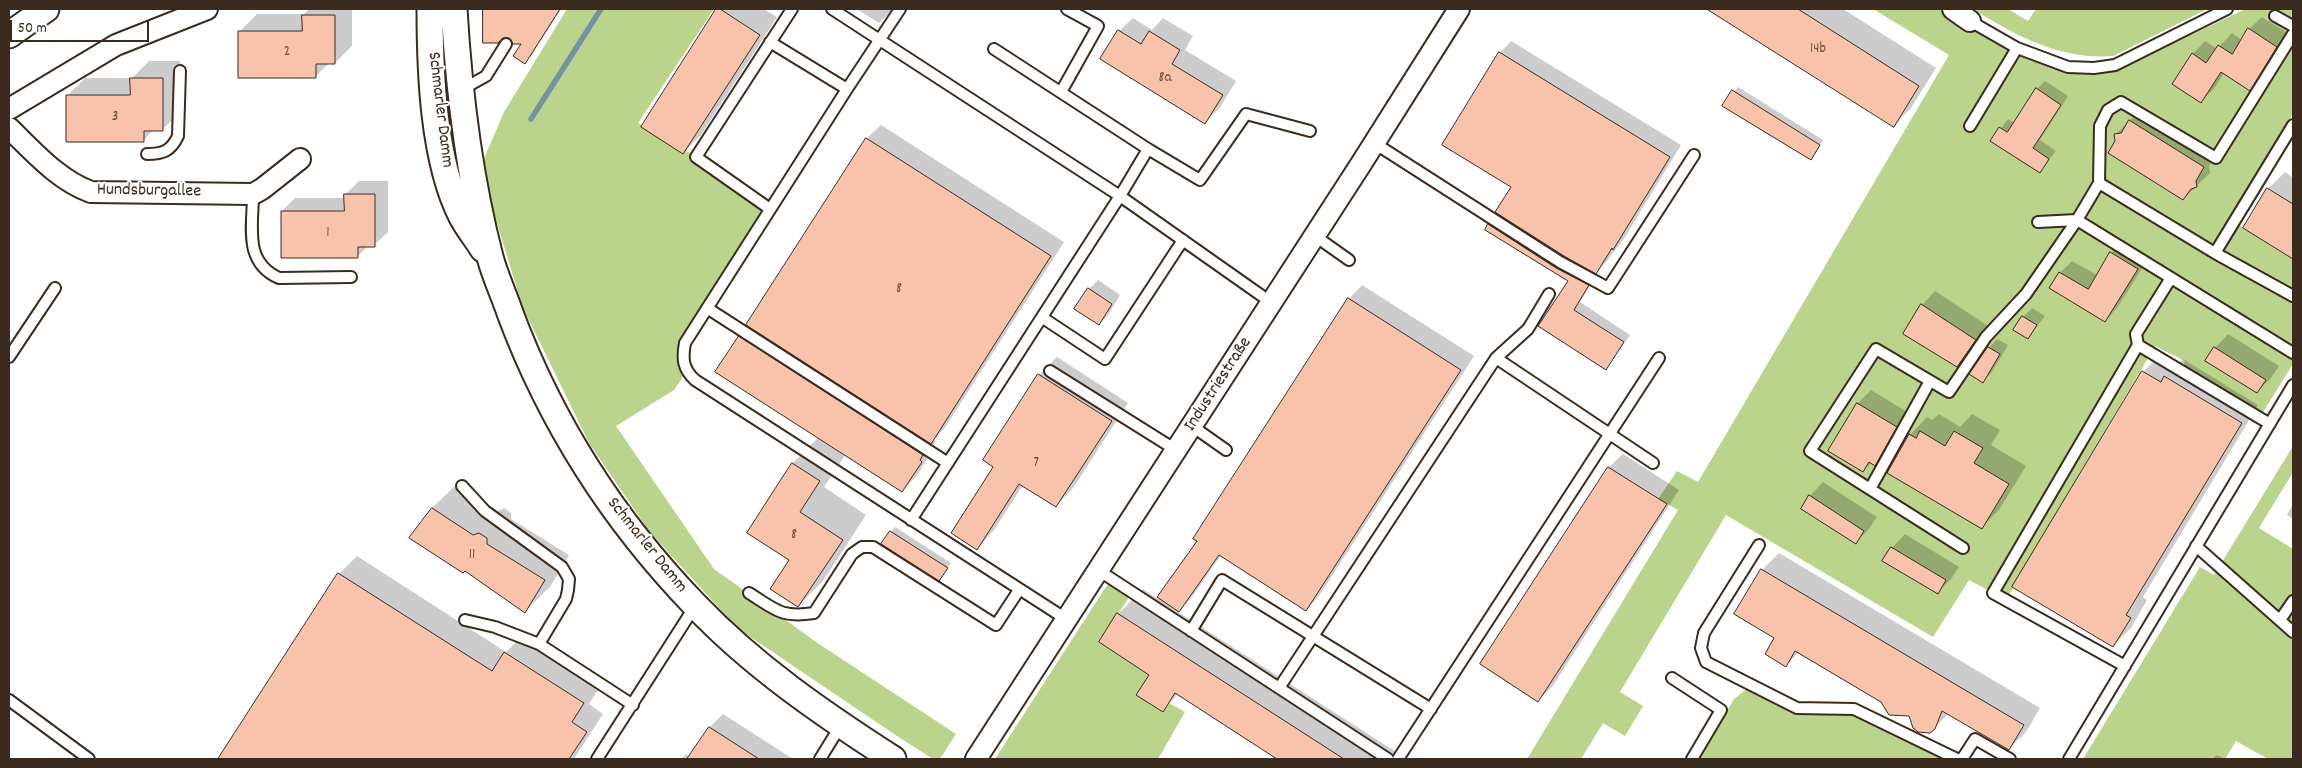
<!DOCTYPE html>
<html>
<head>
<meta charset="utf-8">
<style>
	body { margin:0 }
	#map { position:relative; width:2302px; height:768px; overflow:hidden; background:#fff; font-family:Dekko,sans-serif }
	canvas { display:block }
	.frame { position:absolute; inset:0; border:10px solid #3b2a1e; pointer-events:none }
	.scale { position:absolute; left:10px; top:20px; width:139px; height:22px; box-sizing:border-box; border:2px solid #3b2a1e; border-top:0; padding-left:6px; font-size:15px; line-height:18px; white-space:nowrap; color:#3b2a1e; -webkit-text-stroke:4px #fff; paint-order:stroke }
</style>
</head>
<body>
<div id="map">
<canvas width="2302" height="768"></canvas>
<div class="frame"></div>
<div class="scale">50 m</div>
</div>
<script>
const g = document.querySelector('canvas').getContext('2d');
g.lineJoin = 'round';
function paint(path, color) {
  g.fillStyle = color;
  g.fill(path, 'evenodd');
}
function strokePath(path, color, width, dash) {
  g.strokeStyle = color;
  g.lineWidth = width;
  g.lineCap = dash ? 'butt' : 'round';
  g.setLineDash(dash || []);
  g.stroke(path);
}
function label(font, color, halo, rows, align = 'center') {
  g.font = font + ' Dekko,sans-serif';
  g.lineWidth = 4;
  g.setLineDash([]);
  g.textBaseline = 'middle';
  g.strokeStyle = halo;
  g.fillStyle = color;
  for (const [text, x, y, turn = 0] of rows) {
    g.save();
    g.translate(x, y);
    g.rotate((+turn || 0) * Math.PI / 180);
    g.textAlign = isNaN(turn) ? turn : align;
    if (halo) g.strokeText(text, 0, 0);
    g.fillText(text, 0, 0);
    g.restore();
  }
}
const green = new Path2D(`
	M567,9h147l-76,114 58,34 74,52 -85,134 1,29 -12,18 -58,36 98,143 105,75 137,90 -16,25h-7l-33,-21 -163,-110 -88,-97 -60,-88 -66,-135 -43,-140 24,-56z
	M1873,9h65l86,49 43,14h42l22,-8 114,-55h48v105l-64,105 64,40v105l-33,53h-12l-70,-40 7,-16 -30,-15 -149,254 -37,-20 -36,57 -207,-122 -106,177 23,14 -18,30 -22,-13 -22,36h-54l151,-249 -20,-11 19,-28 21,11 251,-427z
	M1977,9h31l20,12 8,-12h171l-94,47c-51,4 -95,-19 -137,-45z
	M2293,446v26l-34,56 34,21v210h-25l-32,-18 -11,18h-142l117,-192 14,8z
	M1109,582l21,14 -31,46 59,38 11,23 16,9 -27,47h-163z
	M1748,688l46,25 57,-1 91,47h-243l35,-60z`);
const shadow = new Path2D(`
	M309,9h43v37l-17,17h-6l-14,14 -76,-45 18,-18h47z
	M485,9h76l-30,47 -6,6 -2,-19 -13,-6h-7l-18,5z
	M718,9h46l13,8 -76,118 -18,18 -41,-26z
	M857,9h36l-14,14z
	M1723,9h120l93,59 -25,40 -17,17 -175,-111z
	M2262,17l27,17 -27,42 -12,13 -26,-16 -10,16 -13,12 -8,-47 12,-13 12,8 15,-16 10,7 7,-11z
	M1133,18l19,12 11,-12 30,18 -8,14 51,31 -17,28 -14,13 -86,-91z
	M1511,41l170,104 -56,92 -18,24 -11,11 -96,-219z
	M149,61h31v51l-17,17h-9l-11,12 -75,-46 17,-17h47z
	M2045,81l23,15 -28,44 16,11 -16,20 -48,-31 16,-21 6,4 23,-34z
	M1738,87l85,53 -8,14 -17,-2 -74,-46z
	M2143,107l74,46 -8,13 1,7 -27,26 -66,-58 -2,-6z
	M881,125l183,117 -120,187 -11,11 3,1 -4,6 2,1 -18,29 -14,13 -56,-36 -22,33 42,28 -43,66 -25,25 -7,-46 -43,-28 45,-69 26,-26 -79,-100 10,-11 -2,-1 119,-187z
	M2285,172l8,6v79l-48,-29 23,-39z
	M359,181h29v51l-14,13h-5l-11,11 -76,-45 13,-13h51v-4z
	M1496,218l99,60 -15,24 50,33 -24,34 -66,-43 30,-46 -81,-55z
	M2123,241l26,16 -32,51 -12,13 -45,-48 12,-12 25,14 14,-22z
	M1098,280l22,15 -12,20 -9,9 -10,-35z
	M1362,285l112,71 -155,240 -13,14 -85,-55 -29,42 -14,15 229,147h-128l-101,-65 -15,16 -12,-36 -33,-60 25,-25 15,10 40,-58 -3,-3 154,-239z
	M1935,291l53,35 -17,26 -14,14 -52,-33 17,-28z
	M2032,308l13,8 -17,22 -5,-21z
	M2228,334l51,32 -8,12 -14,14 -42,-44z
	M1997,339l11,6 -16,27 -9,9 6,-33z
	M2161,354l17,10 5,-5 75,46 -115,192 4,3 -16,28 -18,18 -99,-60 129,-214z
	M1057,357l71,46 -55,85 -17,18 -33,-21 -29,45 -17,18 18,-81 -11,-7 55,-85z
	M1871,390l38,23 -21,38 -13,13 -3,-2 -9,9 -34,-21 29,-47z
	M1939,414l21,13 12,-13 28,16 -9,15 35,21 -27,44 -18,18 -71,-93 17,-18 5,3z
	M1623,454l56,36 -127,197 -14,13 -56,-36 127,-197z
	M1823,482l54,35 -8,12 -14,14 -45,-47z
	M457,484l41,27 6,-3 7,5v6l58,36 -19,32 -25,24 -93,-103z
	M2293,504v15l-6,-4z
	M895,527l56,36 -12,16 -56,-35z
	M1905,534l54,33 -8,12 -14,14 -45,-45z
	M1779,553l261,155 -14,24 -17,17 -60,-36 -15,15 -10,5 -10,-6 -4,-12 -15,1 -9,-6 -4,-8 -83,-50 -13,13 -10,-27 -14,-68z
	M357,556l149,96 17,-17 78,50 -12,19 14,10 -29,45h-354l119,-185z
	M723,714l70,45h-112l5,-5 4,3 20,-30z
	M2217,755l7,4h-12z`);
const stream = new Path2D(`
	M531,119l70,-110`);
const building = new Path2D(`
	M483,9h77l-35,55 -12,-8 8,-12h-8l-4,-6h-6l-5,5h-15z
	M716,9h4l40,26 -77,119 -42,-27z
	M1707,9h91l121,77 -25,41z
	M302,15h33v49h-19v14h-78v-47h64z
	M2248,28l29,19 -27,44 -29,-19 -20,31 -29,-19 20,-31 14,10 12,-18 14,9z
	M1118,30l23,14 8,-13 31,19 -8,14 51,31 -18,29 -105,-65z
	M1499,52l171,105 -57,93 -1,-2 -16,26 -32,-18 -69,-44 16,-25 -69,-42z
	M130,78h33v53h-19v11h-78v-47h64z
	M2036,88l25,17 -28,43 16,11 -9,14 -50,-32 9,-14 8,5z
	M1732,90l88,55 -9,15 -89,-54z
	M2129,120l75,47 -8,14 1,6 -6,2 -8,11 -75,-47 7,-12 -1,-7 7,-1z
	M866,138l185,118 -120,188 -185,-119z
	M2267,188l26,16v55l-50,-31z
	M344,194h31v53h-17v11h-77v-47h63z
	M1488,224l68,44 33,17 -15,25 50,32 -18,28 -68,-44 30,-45 -83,-51z
	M2110,252l28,17 -33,53 -56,-34 10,-16 29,17z
	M1088,288l24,16 -13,21 -25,-16z
	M1348,298l113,72 -155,241 -87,-56 -40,57 -22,-15 40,-56 -4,-2z
	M1921,304l55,36 -19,27 -54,-33z
	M2022,316l15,9 -9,14 -15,-9z
	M739,336l184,119 -3,5 2,2 -20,30 -187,-120z
	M1988,347l12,7 -17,29 -14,-9z
	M2214,347l52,33 -9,13 -52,-32z
	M2142,371l19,11 3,-6 78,47 -116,192 5,3 -18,29 -101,-60z
	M1038,374l74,47 -56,86 -37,-23 -42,66 -26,-17 42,-66 -10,-7z
	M1857,403l40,24 -22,39 -6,-4 -6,10 -35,-21z
	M1920,431l25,15 9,-15 29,17 -9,15 35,21 -27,45 -95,-56 22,-39 7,4z
	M792,463l28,18 -20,31 43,28 -45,67 -28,-18 19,-29 -42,-27z
	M1608,467l59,37 -129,198 -58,-38z
	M1809,495l55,36 -8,13 -55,-35z
	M432,508l41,27 6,-2 8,5v6l58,36 -20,33 -60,-42 -2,2 -54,-35z
	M890,531l58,37 -9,13 -58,-37z
	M1891,547l55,33 -8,14 -56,-33z
	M1761,569l263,156 -15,25 -67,-39 -7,18 -5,4 -12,-1 -5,-4 -4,-12 -20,-1 -8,-13 -86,-51 -9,16 -21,-13 9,-16 -40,-24z
	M338,573l154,98 12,-19 80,51 -12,19 15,10 -18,27h-351z
	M1117,613l227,146h-67l-102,-66 -12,19 -27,-17 13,-20 -50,-33z
	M709,727l8,5 42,27h-72z`);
const service = new Path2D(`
	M832,9l288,187 28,-47 52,31 46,-66 64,17
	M900,9l-53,80 -162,254c-3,16 -2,26 10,37l371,239
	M2275,16l18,10
	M1970,21l47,27 51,19 26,1 21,-3 112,-56
	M770,42l77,47
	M994,49l154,100
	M461,90l25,-14 20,-32
	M1061,92l37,-66 -31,-17
	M1970,126l47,-78
	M1382,148l178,114 48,26 86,-133
	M147,154c16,0 24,-3 31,-18l2,-65
	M2099,183l116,70 78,43
	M253,194c0,32 -10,68 26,84l72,-1
	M770,209l-74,-52 96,-148
	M2038,222l39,-2 216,133
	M1315,236l34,24
	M2215,253l78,-128
	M707,308l241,155
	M1043,318l62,41 78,-119
	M2138,345l132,79
	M9,357l46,-69
	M1496,358l157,105
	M1050,371l126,79
	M1192,426l34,24
	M462,486l23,25 77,56 7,12 -1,11 -2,9 -27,45
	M1870,489l60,-108
	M911,520l209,-324 152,107
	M1759,545l-55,88 -3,15 5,14 91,46 57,1 103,50
	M2196,546l97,86
	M1963,548l-153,-97 66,-102 73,43 37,-55 40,-43 51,-74 22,-37 1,-57 8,-16 13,-8 95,56 77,-124
	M1098,570l290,189
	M749,593c27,17 32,25 65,20l38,-59 10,-7h11l123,78 23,-35
	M465,620l30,7 44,17 94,61
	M2280,620l13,-19
	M1191,631l31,-51 209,129
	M2125,666l-132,-73 145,-248 -2,-11 35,-56
	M1672,678l49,32 -29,49
	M1279,688l217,-330 32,-29 21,-35
	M9,700l80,59
	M597,759l98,-153
	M820,759l21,-34
	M1398,759l261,-401
	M1962,759l13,-20 35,20
	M2069,759l224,-374`);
const minor = new Path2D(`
	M1953,9l17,12
	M9,109l107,-64 91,-36
	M9,128c25,24 49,52 82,64l162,2 9,-5 38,-30
	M976,759l385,-595 98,-155`);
const tertiary = new Path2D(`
	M430,9c0,62 3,152 32,208 6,11 14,21 21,32
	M454,9c5,84 15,167 36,248 5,19 14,38 20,56 41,110 104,208 185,292 58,61 128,109 198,154
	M9,35l37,-26`);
const numberNames = [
	["14b",1818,50],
	["2",287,53],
	["8a",1165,79],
	["3",115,118],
	["1",328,234],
	["8",899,290],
	["7",1036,464],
	["8",794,536],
	["11",472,556]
];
const streetNames = [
	["Schmarler Damm",439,110,83],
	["Hundsburgallee",149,192,1],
	["Industriestraße",1219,385,-57],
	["Schmarler Damm",646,546,51]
];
paint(green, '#bad48b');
paint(shadow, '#0003');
strokePath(stream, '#7691a4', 5.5);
paint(building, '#f8c3aa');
strokePath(building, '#3b2a1e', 1);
strokePath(service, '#3b2a1e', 14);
strokePath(minor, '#3b2a1e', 24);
strokePath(tertiary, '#3b2a1e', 29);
strokePath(service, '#fff', 10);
strokePath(minor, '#fff', 20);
strokePath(tertiary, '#fff', 25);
label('15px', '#6a5041', null, numberNames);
label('18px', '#3b2a1e', '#fff', streetNames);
</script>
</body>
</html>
